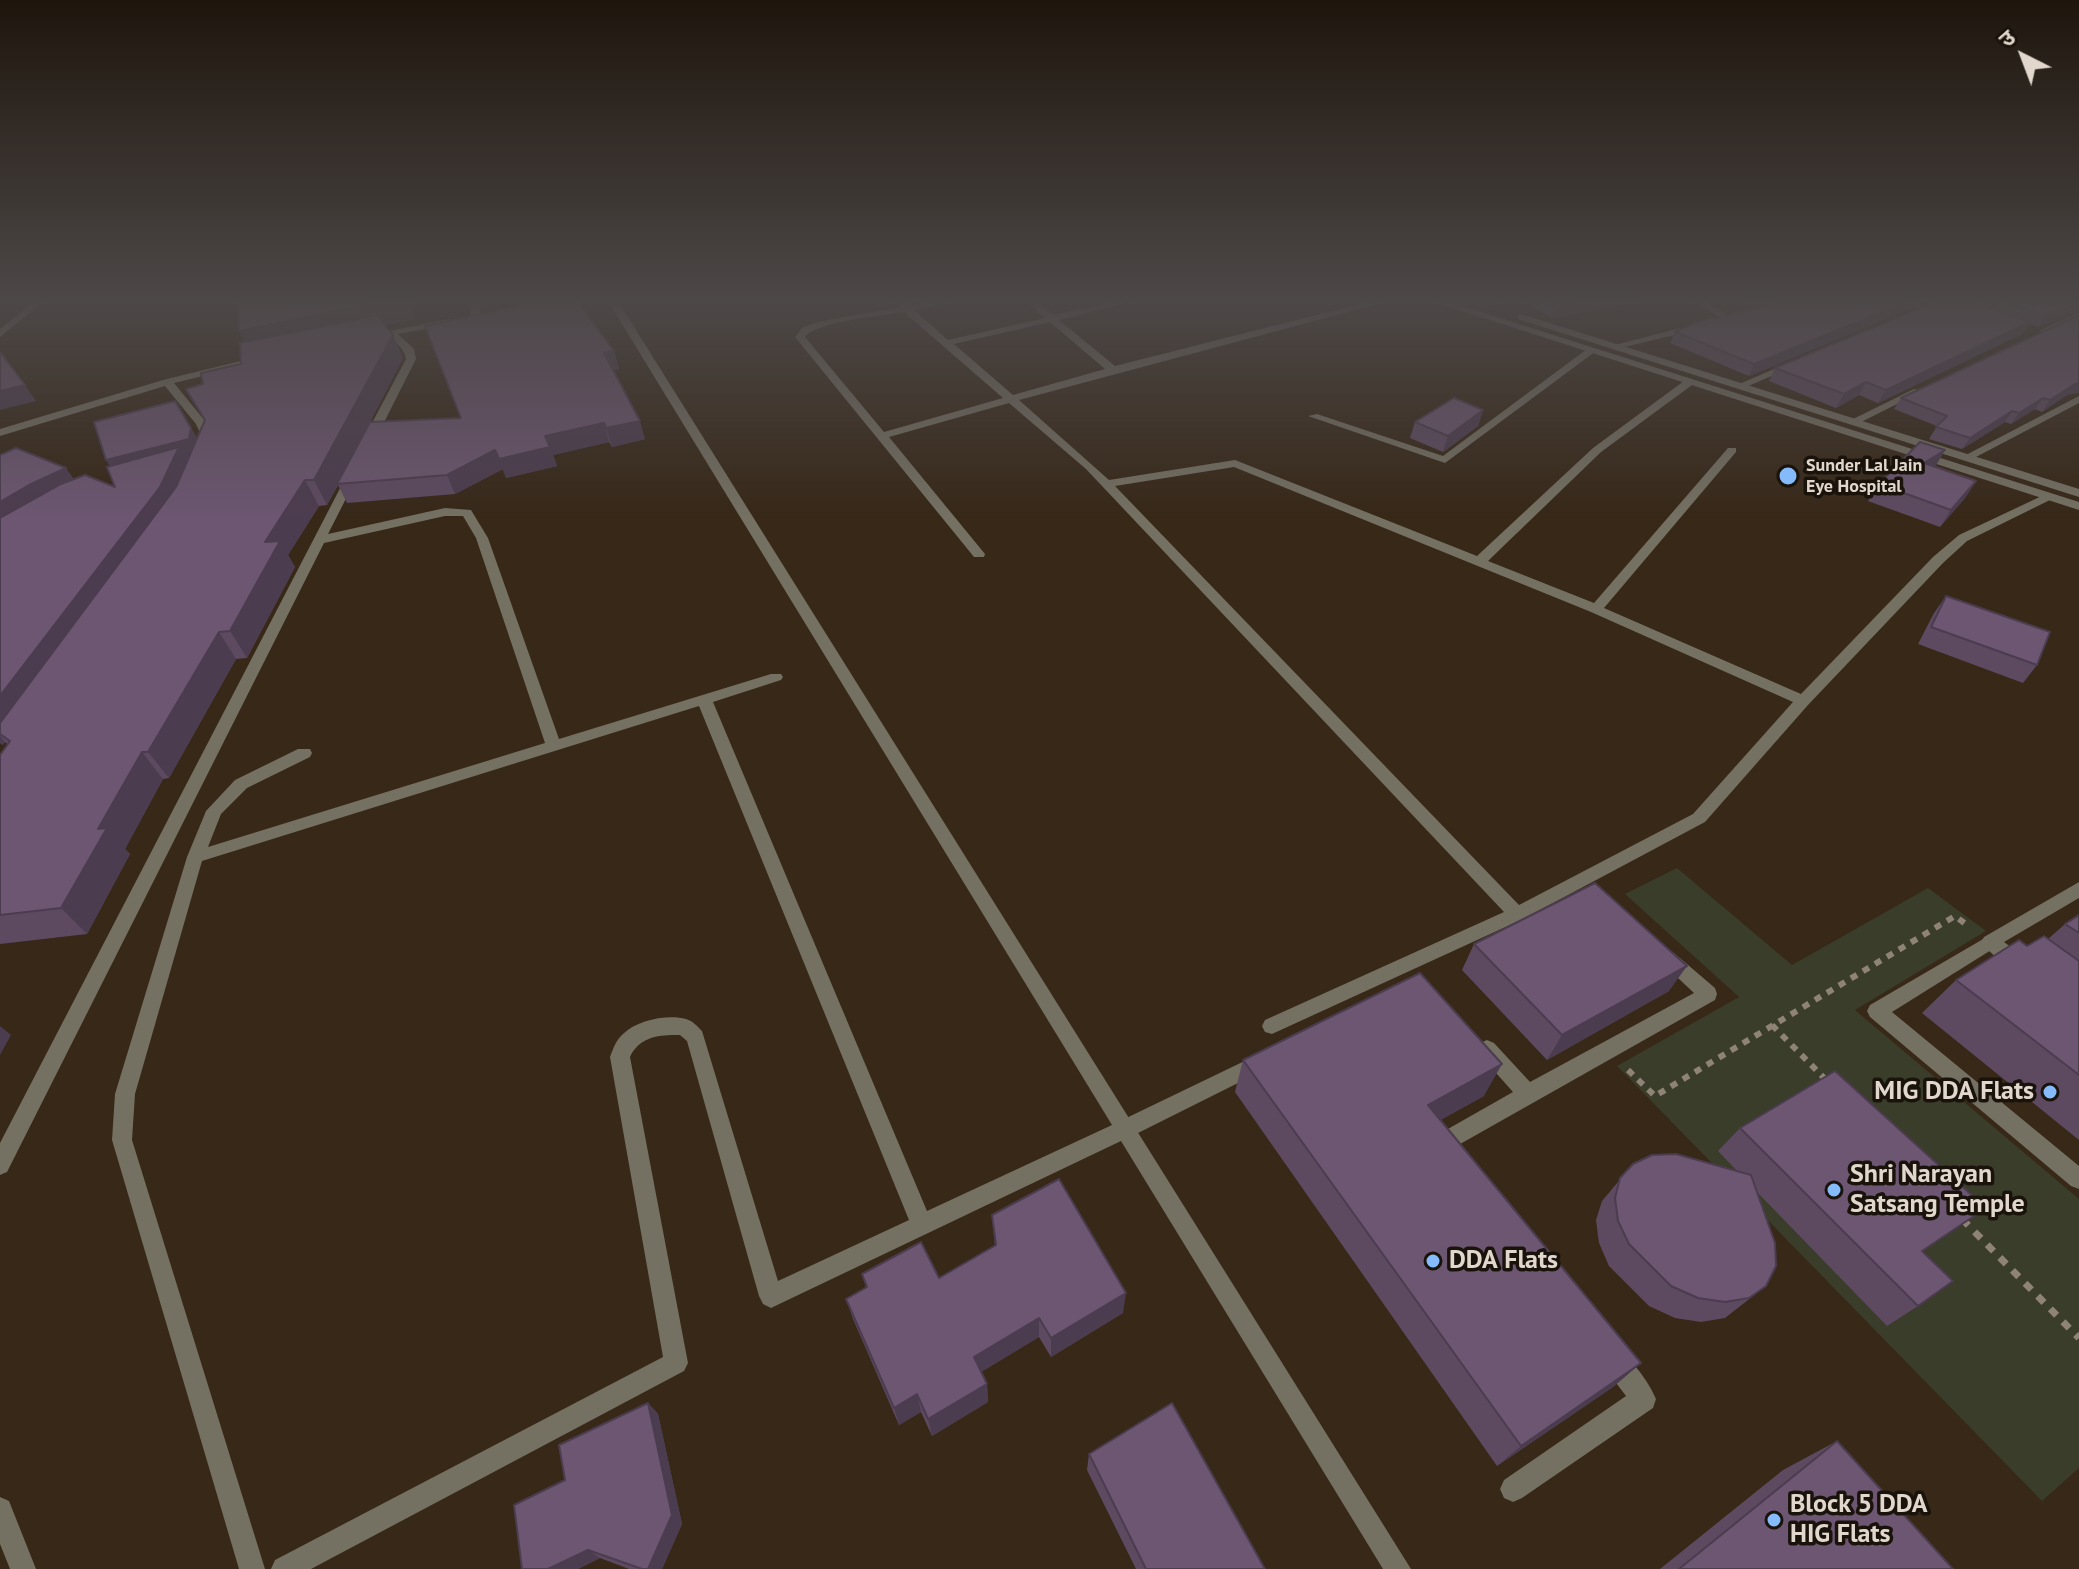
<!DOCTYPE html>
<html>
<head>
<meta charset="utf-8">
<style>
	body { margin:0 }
	#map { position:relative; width:2079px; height:1569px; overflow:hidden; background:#372818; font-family:"PT Sans","Noto Sans Devanagari",sans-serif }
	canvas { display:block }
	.north { position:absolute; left:1983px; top:16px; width:80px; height:80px; -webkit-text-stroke:6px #19130b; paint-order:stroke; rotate:318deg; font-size:22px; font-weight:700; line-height:32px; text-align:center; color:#e1d7cd }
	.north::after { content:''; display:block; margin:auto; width:28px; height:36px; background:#e1d7cd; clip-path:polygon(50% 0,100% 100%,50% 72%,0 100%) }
</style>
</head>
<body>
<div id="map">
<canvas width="2079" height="1569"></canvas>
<div class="north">उ</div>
</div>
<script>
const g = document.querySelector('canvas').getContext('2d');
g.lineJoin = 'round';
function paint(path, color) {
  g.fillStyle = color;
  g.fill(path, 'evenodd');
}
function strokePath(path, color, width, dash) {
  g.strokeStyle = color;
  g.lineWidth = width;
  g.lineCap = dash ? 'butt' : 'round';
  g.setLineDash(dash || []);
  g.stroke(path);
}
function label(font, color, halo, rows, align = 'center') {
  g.font = font + ' "PT Sans",sans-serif';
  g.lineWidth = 7;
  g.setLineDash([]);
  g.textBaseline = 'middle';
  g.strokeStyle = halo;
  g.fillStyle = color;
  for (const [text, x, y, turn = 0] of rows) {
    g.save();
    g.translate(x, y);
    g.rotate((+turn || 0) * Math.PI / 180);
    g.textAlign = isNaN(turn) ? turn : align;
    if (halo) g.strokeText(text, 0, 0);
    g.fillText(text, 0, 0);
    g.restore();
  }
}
const green = new Path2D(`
	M1677,868l115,97 136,-77 58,43 -131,79 224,189v269l-37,33 -425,-435 122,-69 -114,-103z`);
const pathFar1 = new Path2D(`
	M1772,1025l54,55
	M1628,1070l27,26 300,-180 12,9`);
const path = new Path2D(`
	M1962,1219l117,119`);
const service = new Path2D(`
	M471,298h10l-1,20 -5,3 -5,-3z`);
const pedestrian = new Path2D(`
	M1990,935l6,2 3,5 -3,5 -104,65 187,154v23l-8,-3 -201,-169 -3,-6 3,-6z
	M1668,950l6,3 41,35 2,6 -2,6 -269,152 -7,3 -7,-3 -3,-7 3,-7 81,-46 -33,-37 -3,-6 3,-6 7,-3 7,3 36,39 164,-89 -32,-30 -3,-5 3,-5z
	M1257,1055l7,3 3,6 -3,6 -132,66 -7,3 -7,-3 -3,-7 3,-7z
	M1612,1347c17,7 37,35 44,52l-3,9 -131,90 -9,4 -9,-4 -4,-9 4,-9 122,-84 -22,-29 -4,-8 4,-8z`);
const minor = new Path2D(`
	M576,298h22l-39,9 -5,-3z
	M889,298h11l8,7 42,-7h21l-57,12 34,30 97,-22 -23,-20h11l21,17 75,-17h18l-88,22 56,46 268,-68h17l-381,102 90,80 126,-20 242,96 116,-108 91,-67h8v4l-91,67 -113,109 106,42 134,-155h8v4l-132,156 197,86 132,-137 26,-22 87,-41h8l2,3 -89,44 -24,22 -135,142 -103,117 -182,97 -251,115 -7,-2 -3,-6 3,-6 239,-108 -418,-443 -77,-66 -120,34 96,117 -1,3h-10l-179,-220 8,-10 15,-5 81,-15zM904,312l99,86 -119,34 -79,-95c12,-16 78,-21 99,-25zM1050,322l55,47 -92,26 -59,-51zM1234,467l357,145 202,90 -100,112 -174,91 -404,-419z
	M1497,298h22l-39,9 -5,-3z
	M1686,298h12l37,21 -8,2z
	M1895,298h13l23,11 -18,10h-6v-4l11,-6z
	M1980,298h14l-34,13 -8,-2z
	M616,303l5,3 790,1263h-28l-262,-428 -350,167 -8,-4 -4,-8 -72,-255 -7,-6h-5c-19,0 -36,3 -45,22l58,306 -4,8 -373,198h-40l4,-9 388,-203 -53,-300c3,-8 6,-17 13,-23 14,-14 45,-20 63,-15 7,2 11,7 16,12l76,250 131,-61 -210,-514 -497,155 -67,233 -3,46 133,429h-26l-127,-429 3,-46 72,-237 19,-46 29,-31 63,-31h12l2,4 -2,4 -63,31 -26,26 -13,33 337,-104 -69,-205 -13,-22h-18l-121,27 -317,629 -7,3v-32l348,-670 4,-2 6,4 -30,59 117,-26 26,2 17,28 71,201 212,-65h10l2,3 -2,3 -68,22 214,509 185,-86 -501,-819z
	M2079,312v7l-32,14 -8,-2z
	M449,319l5,3 -2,2 -54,10 16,15 2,10 -41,81 -10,2 -2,-2 43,-81c-2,-14 -16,-20 -26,-26z
	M1696,324l5,3 -2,2 -83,20 -5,-3z
	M1587,349l9,2 -151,112 -137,-47 9,-2 126,42z
	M261,356l5,3 -1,2 -91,22 31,38 11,23 -2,2h-8l-10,-22 -31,-38 -165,50v-7l163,-49z
	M1788,363l9,2 -51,22 -9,-2z
	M1914,389l9,2 -64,32 -10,-2z
	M2079,396v7l-105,55 -10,-2z
	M2079,882v16l-75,44 23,17 2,5 -2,5c-16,5 -31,-13 -43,-22l-3,-5 3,-5z
	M0,1497l9,4 27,68h-26l-10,-25z`);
const tertiary = new Path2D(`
	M37,298h11l-48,39v-8z
	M1422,298h15l642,204v8z
	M1518,315h6l555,174v8l-561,-178z`);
const wall = new Path2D(`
	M238,298h171l6,21 -30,6 18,33 -33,64 91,-4 153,-67 5,18 -6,1 32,69 -33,8 -3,-5 -56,13 4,11 -51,12 -3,-9 -48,25 -108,9 -9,-18 -11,20 -8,1 -31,49 7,12 -48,91 -11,1 -67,119 -6,1 -38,70 5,5 -43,80 -87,10v-189l7,-11 -2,-2 -2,3 -3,-2v-288l74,24 41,8 -5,-21 87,-28 8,-17 -2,-37 38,-20 4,-22 -6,-11z
	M1521,298h133l-102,20 -31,-18z
	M1797,298h182l-14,3 17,4 4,-7h93l-41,29 -9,-3 -7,10 -144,69 -19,-8 -23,13 -67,-27 6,-13 160,-66 -19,-3 -5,10 -162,67 -79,-33 5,-11z
	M2067,395l-25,17 -7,-3 -24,15 -6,-2 -43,27 -33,-10 8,-13 -43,-17 7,-11z
	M1483,410l-5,16 -35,26 -33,-14 5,-16z
	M1945,450l-10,16 41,15 -11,17 -25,29 -72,-26 11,-17z
	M1946,596l91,69 -14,18 -105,-39 16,-31z
	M2079,915v225l-157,-127 34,-33 71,-34 21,-7 17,-15z
	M1474,944l195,47 -122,69 -85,-90z
	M1243,1060l241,36 -44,24 201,243 -28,24 -116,79 -262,-374z
	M1740,1128l182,124 -4,54 -31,20 -131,-135 10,95 -41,32 -24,4 -26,-4 -26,-12 -40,-40 -10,-23 -3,-23 6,-19 31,-37 104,7 -19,-20z
	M992,1215l131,98 -72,44 -12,-20 -58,35 6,12 1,18 -56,34 -11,-24 -22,13 -46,-106 -7,-20 20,-11 -4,-14 77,4 56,-32z
	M648,1403l10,11 24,110 -20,45h-33l-29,-11 -22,11 -13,-89z
	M1837,1441l116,128h-293l123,-99z
	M1089,1454l176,115h-129l-49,-99z`);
const shadedWall = new Path2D(`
	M398,298h11l6,21 -164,35 -12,-23z
	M1602,298h52l-102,20 4,-11z
	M1753,298h40l-52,12 5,-10z
	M1917,298l-6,11 -162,67 5,-12z
	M1951,298h28l-32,7z
	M2079,303v8l-41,16 7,-11z
	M2030,322l-8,12 -144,69 8,-13z
	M393,335l10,23 -76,147 -13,-25z
	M614,351l5,18 -10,2 -5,-18z
	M1866,382l-7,13 -23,13 8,-14z
	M2079,383v10l-12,2 -25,17 8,-12 25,-16z
	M25,385l11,16 -36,9v-19z
	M2043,398l-8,11 -24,15 8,-11z
	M1483,410l-5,16 -35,26 5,-16z
	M2012,411l-7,11 -43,27 8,-11z
	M640,421l5,18 -33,8 -6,-19z
	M604,423l5,19 -56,13 4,11 -51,12 -3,-9 -48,25 -8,-19 48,-25 50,-14z
	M191,428l10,16 -3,12 -12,3 7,11 -193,264v-38l160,-209 -43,-10 -11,-17z
	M1945,450l-10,17 -11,-4z
	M66,468l16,23 -82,44v-33l29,-17z
	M305,480l14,26 -31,49 7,12 -48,91 -17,-27 35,-89z
	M1976,481l-11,17 -25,29 11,-17z
	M219,632l17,27 -67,119 -21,-26z
	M0,736l5,6 -2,3 -3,-3z
	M142,752l21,27 -38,70 5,5 -43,80 -26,-26 37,-79z
	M1687,966l-18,25 -122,69 15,-25z
	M0,1026l11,9 -11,20z
	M1502,1064l-18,32 -72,40 16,-31z
	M1126,1293l-3,20 -72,44v-19z
	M1039,1318v19l-63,38 -2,-18z
	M1641,1363l-28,24 -116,79 24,-20z
	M987,1384l1,18 -56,34 -4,-17z
	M917,1394l4,18 -22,13 -5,-17z
	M648,1403l10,11 24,110 -20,45h-14z
	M588,1550l12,8 -22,11h-30z`);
const building = new Path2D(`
	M238,298h160l-159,33z
	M519,298h56l39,53 -10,2 36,68 -34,7 -2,-5 -59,13 5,11 -51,12 -4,-9 -48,25 -110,9 33,-62 91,-4 -36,-92 94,-20z
	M1541,298h61l-46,9z
	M1797,298h120l-163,66 -79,-32 19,-9z
	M1993,298h86v5l-34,13z
	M1971,301l59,21 -144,68 -20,-8 -22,12 -69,-26 160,-66z
	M377,315l16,20 -79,145h-9l-40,62 15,-1 -50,90 -11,1 -71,120h-6l-44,77 9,-1 -46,80 -61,7v-160l10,-14 -10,-7v-11l176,-236 29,-67 -19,-31 17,-5 -2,-11 40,-9 -1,-21z
	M2079,315v68l-4,1 -25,16 -7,-2 -24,15 -7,-2 -42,27 -34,-11 11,-11 -46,-18z
	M1,353l24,32 -25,6v-37z
	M1454,398l29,12 -35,26 -33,-14z
	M175,401l16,27 -2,11 -83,21 -12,-38z
	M1920,442l25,8 -21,13 52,18 -25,29 -72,-26z
	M179,447l-19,40 -160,209v-178l61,-34 24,-9 30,12 -8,-20z
	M16,448l50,20 -37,17 -29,17v-47z
	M1946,596l104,36 -13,33 -106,-38z
	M1595,883l92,83 -125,69 -88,-91z
	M2079,915v18l-14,-9z
	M2044,936l35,25v114l-123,-95 63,-40 8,6z
	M1420,973l82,91 -74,41 213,258 -120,83 -278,-386z
	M1835,1071l151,137 -64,43 31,30 -35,25 -178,-178z
	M1676,1154l75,21 24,68 1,23 -10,20 -17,12 -24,4 -27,-4 -27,-12 -42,-42 -11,-23 -3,-23 5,-20 13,-14 19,-9z
	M1059,1179l67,114 -75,45 -12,-20 -65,39 13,27 -59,35 -11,-25 -23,14 -48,-109 21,-12 -5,-13 59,-32 18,36 57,-33 -4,-30z
	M648,1403l24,112 -24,54h-6l-54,-19 -40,19h-26l-8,-64 51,-25 -6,-35z
	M1172,1403l93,166h-119l-57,-115z
	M1837,1441l116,128h-274z`);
const markers = [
	[1788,476,10,"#86bbfb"],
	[2050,1092,8,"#86bbfb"],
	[1834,1190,8,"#86bbfb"],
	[1433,1261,8,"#86bbfb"],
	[1774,1520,8,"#86bbfb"]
];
const farPoinames = [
	["Sunder Lal Jain",1806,466],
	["Eye Hospital",1806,487]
];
const nearPoinames = [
	["MIG DDA Flats",2034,1092,"right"],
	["Shri Narayan",1850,1175],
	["Satsang Temple",1850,1205],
	["DDA Flats",1449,1261],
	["Block 5 DDA",1790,1505],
	["HIG Flats",1790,1535]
];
paint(green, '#393d2a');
strokePath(pathFar1, '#8f8376', 6, [7, 7]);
strokePath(path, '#8f8376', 7, [9, 9]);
paint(service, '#747062');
paint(pedestrian, '#747062');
paint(minor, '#747062');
paint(tertiary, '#747062');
paint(wall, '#5d4a61');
paint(shadedWall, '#4c3c4f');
paint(building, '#6c5671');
strokePath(building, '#4c3c4f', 2);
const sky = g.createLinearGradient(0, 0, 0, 518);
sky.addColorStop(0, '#1e160d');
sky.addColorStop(0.58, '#4d4848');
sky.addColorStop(1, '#4d484800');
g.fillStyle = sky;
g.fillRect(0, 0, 2079, 518);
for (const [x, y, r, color] of markers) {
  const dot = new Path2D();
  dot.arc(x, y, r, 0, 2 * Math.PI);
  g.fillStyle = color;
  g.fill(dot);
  strokePath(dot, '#19130b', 3);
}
label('bold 18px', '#e1d7cd', '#19130b', farPoinames, 'left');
label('bold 26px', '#e1d7cd', '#19130b', nearPoinames, 'left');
</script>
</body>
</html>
